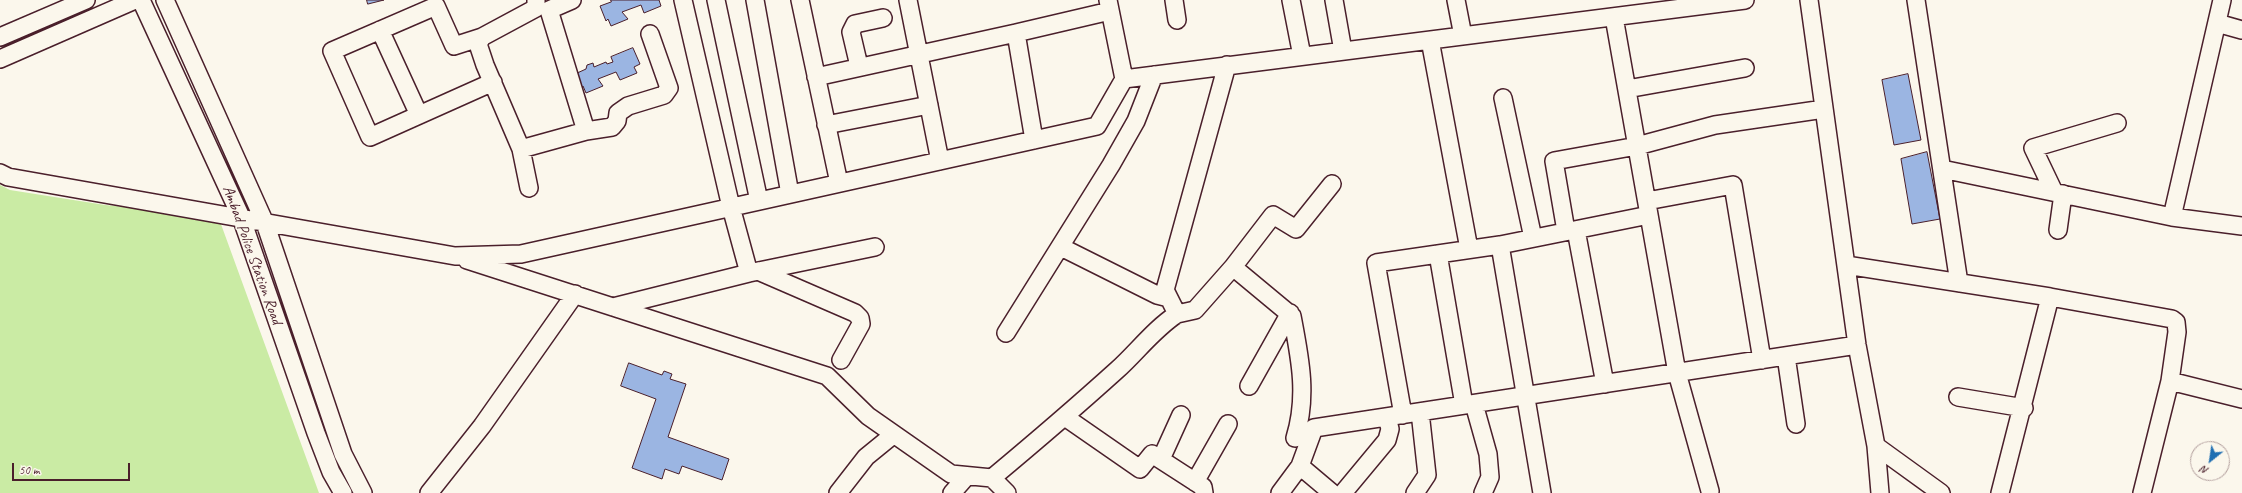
<!DOCTYPE html>
<html>
<head>
<meta charset="utf-8">
<style>
	body { margin:0 }
	#map { position:relative; width:2242px; height:493px; overflow:hidden; background:#fbf7ec; font-family:Caveat,sans-serif }
	canvas { display:block }
	.north { position:absolute; left:2190px; top:441px; width:40px; height:40px; box-sizing:border-box; background:#fbf7ec; border:1px solid #b4a19f; border-radius:50%; rotate:210deg; font-size:11px; font-weight:700; line-height:16px; text-align:center; color:#4a1f2b }
	.north::after { content:''; display:block; margin:auto; width:14px; height:18px; background:#1f6fb2; clip-path:polygon(50% 0,100% 100%,50% 72%,0 100%) }
	.scale { position:absolute; left:12px; top:463px; width:118px; height:18px; box-sizing:border-box; border:2px solid #4a1f2b; border-top:0; padding-left:5px; font-size:12px; line-height:14px; white-space:nowrap; color:#4a1f2b; -webkit-text-stroke:3px #fbf7ec; paint-order:stroke }
</style>
</head>
<body>
<div id="map">
<canvas width="2242" height="493"></canvas>
<div class="north">N</div>
<div class="scale">50 m</div>
</div>
<script>
const g = document.querySelector('canvas').getContext('2d');
g.lineJoin = 'round';
function paint(path, color) {
  g.fillStyle = color;
  g.fill(path, 'evenodd');
}
function strokePath(path, color, width, dash) {
  g.strokeStyle = color;
  g.lineWidth = width;
  g.lineCap = dash ? 'butt' : 'round';
  g.setLineDash(dash || []);
  g.stroke(path);
}
function label(font, color, halo, rows, align = 'center') {
  g.font = font + ' Caveat,sans-serif';
  g.lineWidth = 3;
  g.setLineDash([]);
  g.textBaseline = 'middle';
  g.strokeStyle = halo;
  g.fillStyle = color;
  for (const [text, x, y, turn = 0] of rows) {
    g.save();
    g.translate(x, y);
    g.rotate((+turn || 0) * Math.PI / 180);
    g.textAlign = isNaN(turn) ? turn : align;
    if (halo) g.strokeText(text, 0, 0);
    g.fillText(text, 0, 0);
    g.restore();
  }
}
const green = new Path2D(`
	M0,185l10,5 95,15 113,11 101,277h-319z`);
const building = new Path2D(`
	M367,0h17l-16,4z
	M611,0h48l2,6 -17,7 -3,-8 -19,7 6,7 -17,7 -3,-7 -2,2 -6,-15 11,-4z
	M633,48l7,16 -6,3 3,6 -17,7 -4,-8 -18,7 5,7 -17,7 -3,-7 -2,3 -6,-15 11,-5 1,-4 6,-2 1,4 12,-5 1,2 6,-2 -2,-5z
	M1908,74l13,66 -27,5 -12,-65z
	M1927,152l13,67 -28,5 -11,-65z
	M629,363l33,12 2,-4 8,3 -2,5 16,5 -18,53 61,22 -7,21 -40,-14 -3,8 -14,-5 -3,10 -30,-11 24,-69 -35,-13z`);
const minor = new Path2D(`
	M141,0l100,217 75,216 15,39 12,21
	M165,0l100,223 78,231 20,39
	M572,0l-23,10 37,121 26,-4 5,-6 1,-8 10,-7 36,-11 5,-7 -19,-54
	M683,0l48,207 18,66
	M716,0l43,201
	M755,0l35,194
	M800,0l39,183
	M908,0l32,161
	M1174,0l3,20
	M1291,0l11,56
	M1334,0l9,51
	M1456,0l7,36
	M1809,0l48,345 19,101 4,47
	M1916,0l43,283
	M1614,17l63,356 33,118
	M2217,23l25,7
	M380,30l39,85
	M0,37l86,-37
	M482,37l-28,9 -18,-40 -104,45 38,86 123,-55
	M1430,40l39,209
	M0,59l135,-59
	M859,66l-8,-34 4,-8 28,-6
	M816,77l200,-44
	M1124,79l621,-79
	M1627,89l118,-21
	M1503,98l30,140
	M826,125l103,-20
	M1034,140l-18,-107 94,-22
	M521,149l-36,-84 -7,-21 4,-7 54,-29v-8
	M1942,169l230,48 70,9
	M0,173l8,4 447,79 66,-2 576,-128 27,-47 -16,-79
	M529,188l-8,-39 65,-18
	M2054,192l-21,-44 84,-25
	M1647,201l86,-16 29,175
	M2172,217l50,-217
	M1576,230l29,154
	M2058,230l5,-36
	M1566,231l-12,-70 83,-15 78,-21 109,-16
	M1061,247l96,48 12,3
	M1438,254l26,151
	M467,260l360,116 41,40 83,58 41,4c42,-35 84,-71 125,-108 20,-18 37,-41 60,-56l-12,-24 62,-225
	M1846,265l204,32 122,22 4,3 1,10 -7,49 -28,112
	M1233,267l40,-52 23,14 36,-45
	M758,271l97,42 5,5 1,6 -20,36
	M613,307l136,-34 126,-26
	M1177,314l18,-4 38,-43 59,49c8,42 16,80 3,122
	M1006,333l105,-168 25,-44 18,-46
	M1786,356l10,68
	M2170,381l72,18
	M1249,386l41,-73
	M1958,397l66,11
	M1474,404l14,50 2,23 -7,16
	M1403,415l-27,-152 124,-18
	M1065,417l75,52 12,-15 51,33 1,6
	M1876,446l65,47
	M1161,459l20,-44
	M992,478l15,15
	M1195,482l33,-58
	M429,493l53,-67 93,-132
	M838,493l28,-36 27,-22
	M952,493l15,-17
	M1280,493l20,-27
	M1332,493l-32,-27 14,-38 543,-83
	M1343,493l44,-53 3,-11 -3,-12
	M1415,493l12,-18 -7,-63
	M1542,493l-42,-248 149,-30
	M2000,493l50,-196`);
const streetNames = [
	["Ambad Police Station Road",252,255,70]
];
paint(green, '#caeba4');
paint(building, '#9bb5e2');
strokePath(building, '#4a1f2b', 1);
strokePath(minor, '#4a1f2b', 20);
strokePath(minor, '#fbf7ec', 17);
label('16px', '#4a1f2b', '#fbf7ec', streetNames);
</script>
</body>
</html>
